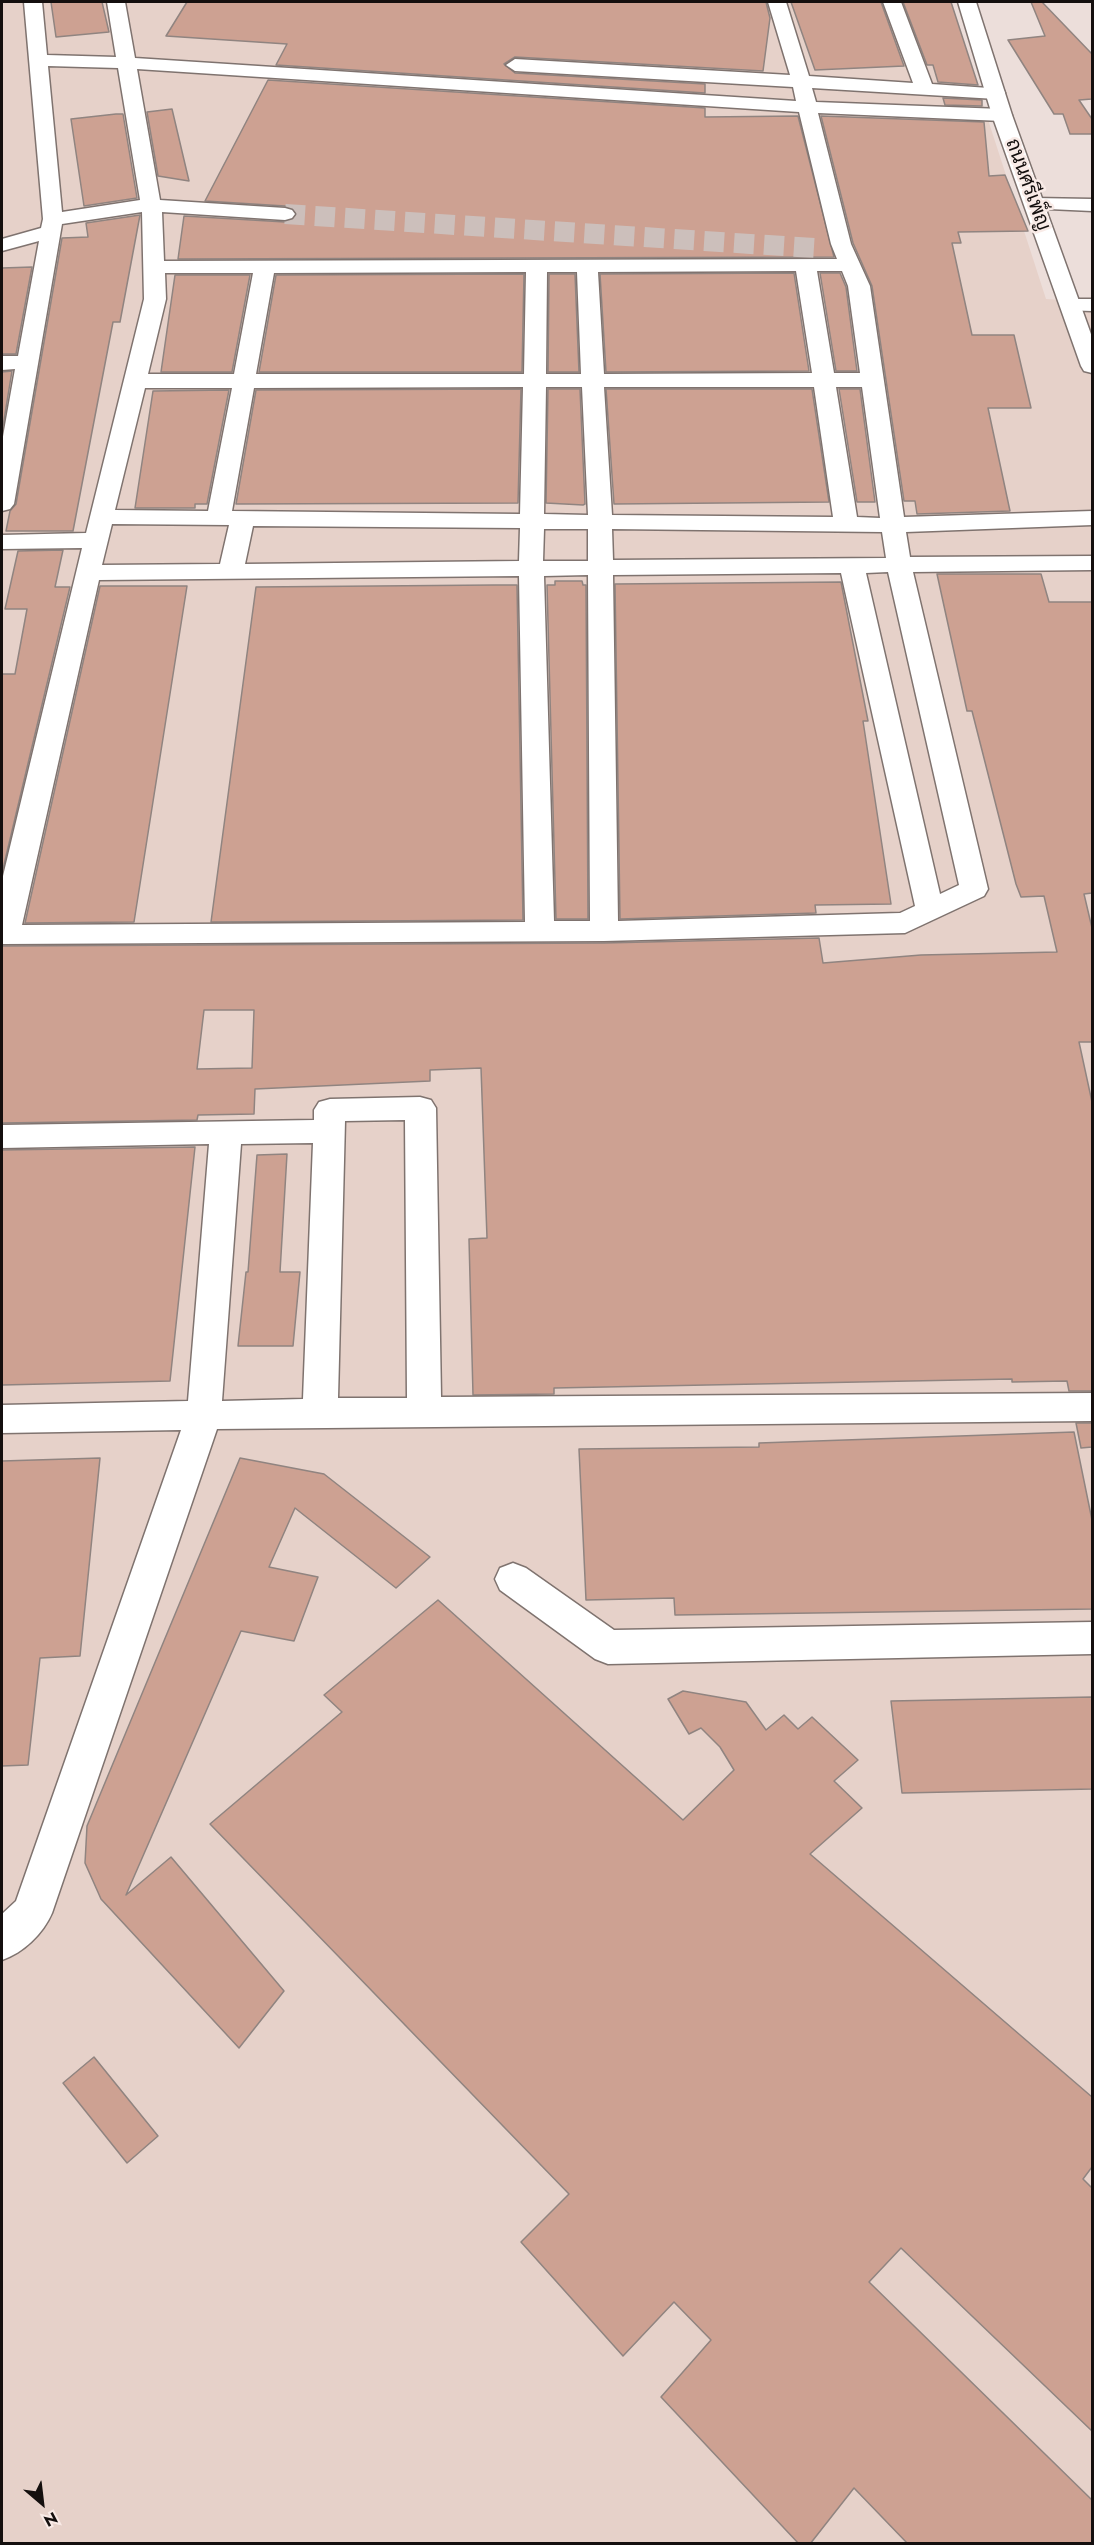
<!DOCTYPE html>
<html>
<head>
<meta charset="utf-8">
<style>
	body { margin:0 }
	#map { position:relative; width:1094px; height:2545px; overflow:hidden; background:#ecdeda; font-family:Jost,sans-serif }
	canvas { display:block }
	.frame { position:absolute; inset:0; border:3px solid #140f0e; pointer-events:none }
	.north { position:absolute; left:12px; top:2473px; width:60px; height:60px; -webkit-text-stroke:4px #f9ebe7; paint-order:stroke; rotate:152deg; font-size:16px; font-weight:700; line-height:24px; text-align:center; color:#140f0e }
	.north::after { content:''; display:block; margin:auto; width:21px; height:27px; background:#140f0e; clip-path:polygon(50% 0,100% 100%,50% 72%,0 100%) }
</style>
</head>
<body>
<div id="map">
<canvas width="1094" height="2545"></canvas>
<div class="frame"></div>
<div class="north">N</div>
</div>
<script>
const g = document.querySelector('canvas').getContext('2d');
g.lineJoin = 'round';
function paint(path, color) {
  g.fillStyle = color;
  g.fill(path, 'evenodd');
}
function strokePath(path, color, width, dash) {
  g.strokeStyle = color;
  g.lineWidth = width;
  g.lineCap = dash ? 'butt' : 'round';
  g.setLineDash(dash || []);
  g.stroke(path);
}
function label(font, color, halo, rows, align = 'center') {
  g.font = font + ' Jost,Sarabun,sans-serif';
  g.lineWidth = 5;
  g.setLineDash([]);
  g.textBaseline = 'middle';
  g.strokeStyle = halo;
  g.fillStyle = color;
  for (const [text, x, y, turn = 0] of rows) {
    g.save();
    g.translate(x, y);
    g.rotate((+turn || 0) * Math.PI / 180);
    g.textAlign = isNaN(turn) ? turn : align;
    if (halo) g.strokeText(text, 0, 0);
    g.fillText(text, 0, 0);
    g.restore();
  }
}
const built = new Path2D(`
	M2,2h948l96,297 46,3v2241l-1090,1z`);
const building = new Path2D(`
	M51,2h51l7,30 -53,5z
	M187,2h579l4,16 -7,53 -248,-14 -11,7 11,9 190,11v9l-429,-28 11,-21 -121,-8z
	M791,2h90l23,64 -89,4z
	M903,2h48l27,83 -40,-3 -5,-17h-6z
	M1031,2h11l50,52v45l-13,1 13,19v15h-22l-7,-20h-9l-46,-74 37,-4z
	M268,80l437,28v9l93,-1 36,141 -656,2 6,-43 101,6 12,-7 -3,-6 -9,-3 -80,-5z
	M943,98l39,2v6l-37,-1z
	M172,109l17,72 -31,-5 -11,-64z
	M116,114h7l14,84 -53,8 -13,-87z
	M821,116l163,6 5,54 16,-1 23,56 -70,1 3,11h-9l20,92h42l17,73h-43l22,103 -93,3 -2,-13h-11l-32,-215 -19,-43z
	M140,215l-20,107h-7l-40,209h-67l4,-20 6,-7 46,-266 26,-1 -2,-14z
	M32,267l-16,87h-14v-86z
	M794,273l15,98 -203,1 -6,-98z
	M820,273h20l6,14 11,84h-21z
	M524,274l-2,98h-263l17,-97z
	M549,274h26l4,98h-31z
	M175,275h75l-18,97h-71z
	M12,371l-10,61v-60z
	M521,389l-3,114 -282,1 20,-114z
	M548,389h32l5,115 -2,1 -37,-2z
	M606,389h206l17,113 -215,2z
	M839,389h21l15,113h-18z
	M229,390l-22,114h-12v4h-60l18,-117z
	M63,550l-8,37h15l-68,286v-199h13l12,-65h-22l13,-58z
	M937,574h104l8,28h43v291l-8,1 8,34v114h-13l13,60v289h-23l-2,-10 -55,1v-3l-458,9v6l-81,1 -4,-156 18,-1 -6,-170 -51,2v11l-175,8 -1,25 -56,1 -1,5 -195,3v-177l602,-3 215,-5 4,25 98,-8 136,-3 -13,-56 -23,1 -5,-13 -44,-173h-5zM204,1010h50l-2,58 -55,1z
	M555,581h27l1,4h3l2,334h-32l-9,-334h8z
	M841,582l27,139h-5l28,183 -76,1 1,8 -196,6 -5,-335z
	M495,585h22l6,335 -312,2 45,-335z
	M100,586h87l-53,336 -109,1z
	M195,1147l-25,234 -168,4v-235z
	M287,1154l-7,118h20l-7,74h-55l8,-74h2l9,-117z
	M1076,1423h16v24l-11,1z
	M1074,1432l18,88v89l-417,6 -1,-17 -88,2 -7,-151 180,-2v-4z
	M100,1458l-20,198 -40,2 -12,107 -26,1v-305z
	M240,1458l84,16 106,83 -34,31 -101,-80 -26,59 49,10 -24,64 -53,-10 -115,264 45,-38 113,134 -45,57 -138,-149 -16,-36 2,-37z
	M438,1600l245,220 51,-50 -14,-23 -19,-19 -12,6 -21,-35 15,-8 63,11 20,28 18,-15 14,14 14,-12 46,43 -24,21 28,27 -52,46 282,243v70l-9,12 9,9v243l-191,-183 -32,34 223,218v44h-184l-54,-56 -44,56h-11l-138,-147 50,-57 -37,-38 -51,54 -102,-114 48,-48 -359,-370 132,-112 -18,-17z
	M1092,1697v92l-190,4 -11,-92z
	M94,2057l64,79 -31,27 -64,-80z`);
const minorTunnel = new Path2D(`
	M285,214l529,34`);
const minor = new Path2D(`
	M24,2h18l5,53 69,2 -9,-55h18l10,56 661,43 -3,-14 -278,-16 -9,-6 9,-6 275,16 -22,-73h18l23,74 104,7 -30,-81h18l31,82 71,5 2,4 -9,6 -184,-11 4,14 186,7 10,6 -10,6 -184,-8 33,131 19,42 34,231 188,-6v14l-186,7 4,25 182,-1v14l-179,2 75,317 -4,7 -79,37 -301,8 -602,3 1,-68 79,-328 -80,1v-14l84,-2 58,-234 -2,-87 -80,12 -48,280 -4,5 -8,2v-69l13,-73 -13,1v-14h16l21,-115 -37,10v-12l39,-11 2,-9zM48,66l70,2 22,132 -78,12zM137,69l662,43 32,132 6,15 -673,2 -2,-49 123,8 7,-2 3,-4 -3,-4 -7,-2 -125,-8zM796,271l16,102 -208,1 -6,-102zM817,271h25l6,15 12,87h-26zM526,272l-2,102h-268l18,-101zM547,272h30l4,102h-35zM165,273h88l-19,101h-86l18,-75zM523,387l-3,127 -288,-3 22,-123zM546,387h36l6,128 -44,-1zM604,387h210l19,130 -221,-2zM836,387h26l18,131 -23,-1zM145,388h87l-24,123 -93,-1zM112,524l117,1 -9,39 -118,1zM253,526l267,2 -1,33 -274,3zM544,529h44v32h-45zM612,529l270,3 4,26 -273,2zM888,572l71,313 -19,9 -74,-321zM841,573l74,333 -15,7 -282,8 -5,-346zM588,575l2,346h-36l-10,-345zM519,576l6,346 -503,3 77,-345z
	M1034,198l58,1v12l-65,-3 -3,-4 3,-4z
	M1071,299h21v12l-29,-1 -3,-5 3,-5z
	M420,1097l11,3 5,8 5,289 651,-4v28l-875,8 -165,484c-9,21 -29,40 -50,47v-46l14,-13 165,-471 -179,3v-28l186,-4 21,-257 -207,4v-23l312,-5v-10l5,-8 11,-3zM405,1120l2,278h-69l7,-277zM313,1143l-10,256 -81,2 19,-257z
	M513,1563l13,5 88,62 478,-8v32l-484,10 -13,-5 -95,-69 -5,-11 5,-11z`);
const major = new Path2D(`
	M958,2h18l36,113 80,222v36l-8,-2 -3,-5 -89,-251z`);
const farStreetnames = [
	["ถนนศรีเพ็ญ",1027,185,70]
];
paint(built, '#e6d1c9');
paint(building, '#cda192');
strokePath(building, '#908480', 1.5);
strokePath(minorTunnel, '#ccbfbb', 20, [20, 10]);
strokePath(minor, '#7f736f', 3);
strokePath(major, '#7f736f', 3);
paint(minor, '#fff');
paint(major, '#fff');
label('20px', '#140f0e', '#f9ebe7', farStreetnames);
</script>
</body>
</html>
